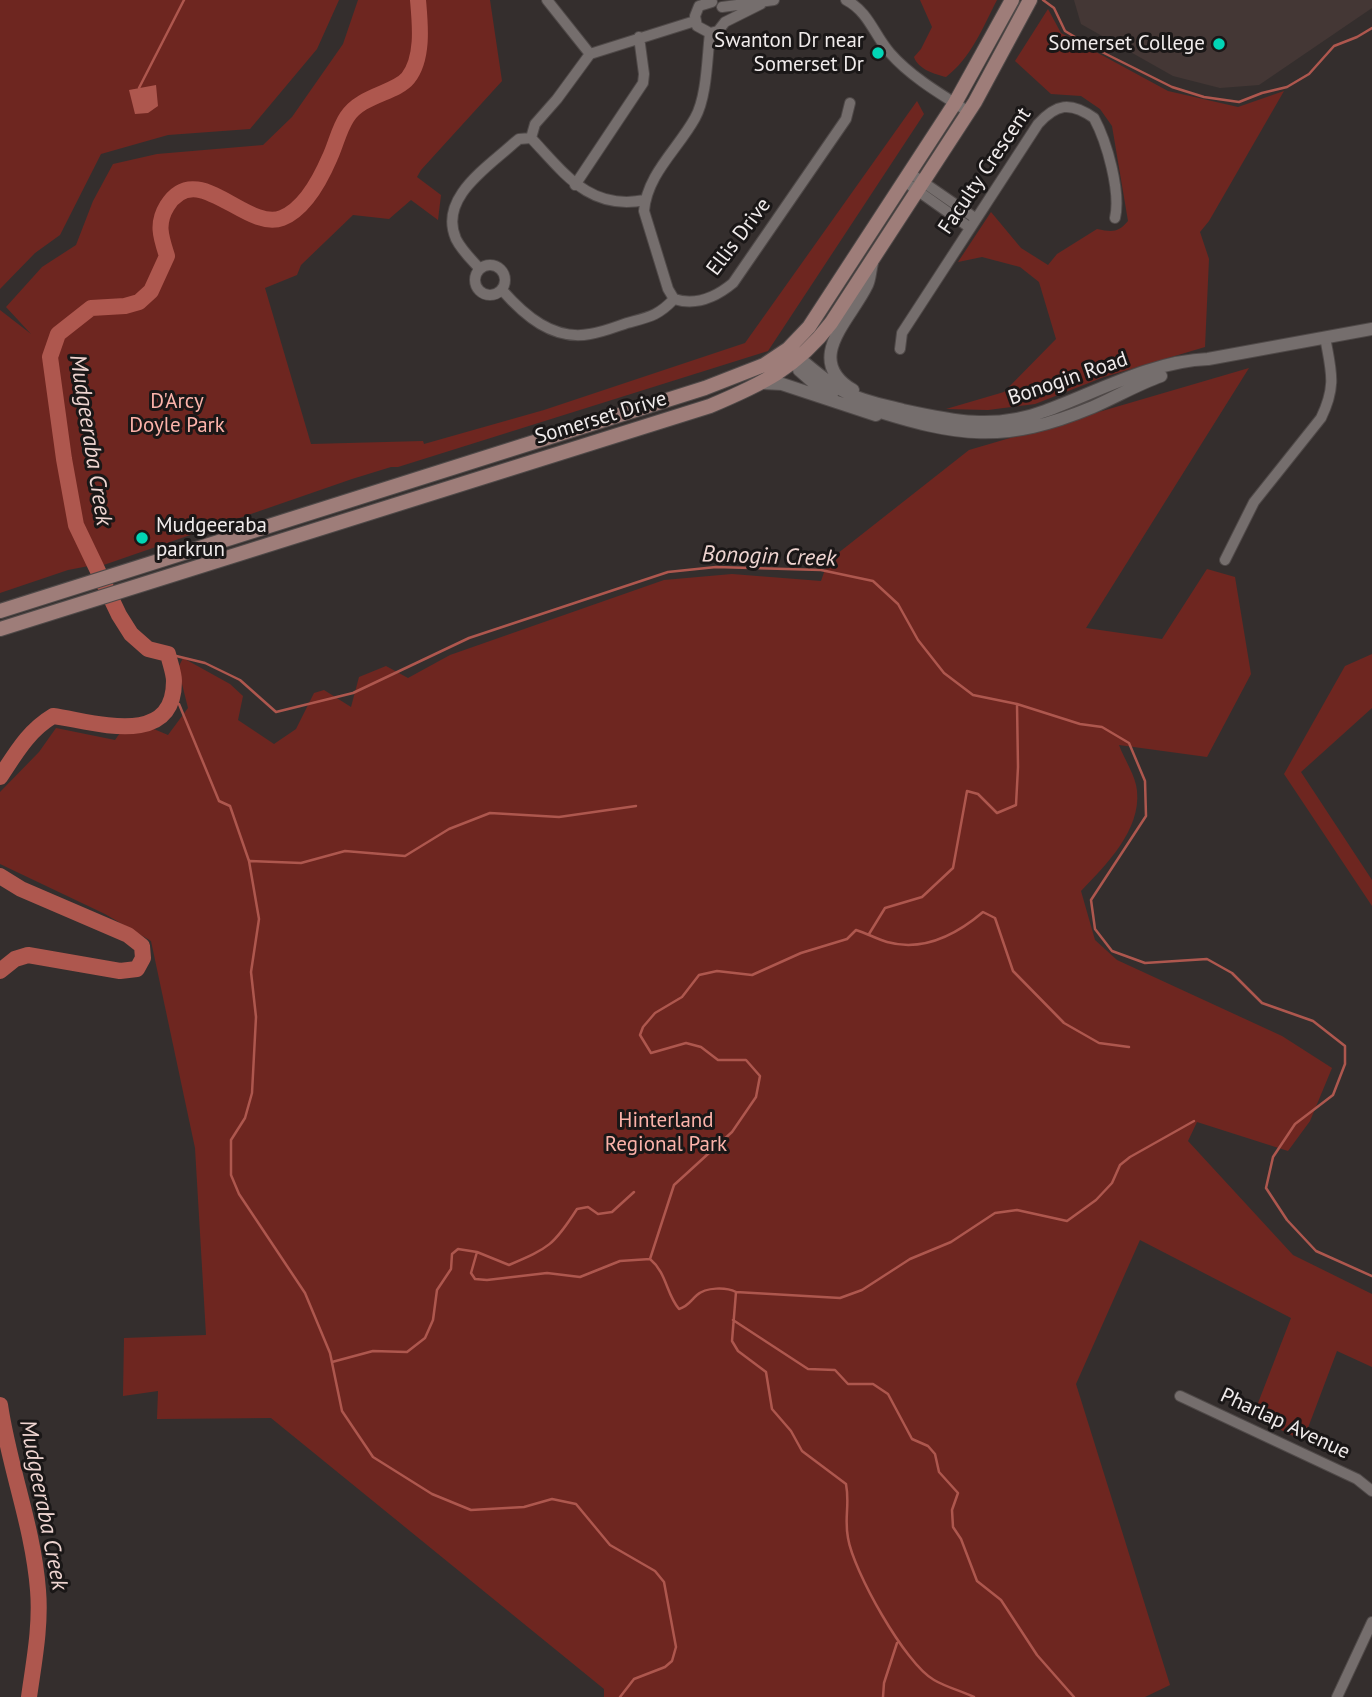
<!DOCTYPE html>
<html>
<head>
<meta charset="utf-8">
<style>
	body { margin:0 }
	canvas { display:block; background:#342e2d }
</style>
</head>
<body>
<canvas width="1372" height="1697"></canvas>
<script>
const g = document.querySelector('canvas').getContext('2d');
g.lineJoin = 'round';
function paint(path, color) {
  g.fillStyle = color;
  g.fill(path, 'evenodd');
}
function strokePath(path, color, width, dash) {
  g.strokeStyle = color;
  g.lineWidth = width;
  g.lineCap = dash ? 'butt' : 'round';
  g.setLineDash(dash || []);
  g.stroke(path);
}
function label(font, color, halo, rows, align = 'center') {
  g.font = font + ' "PT Sans",sans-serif';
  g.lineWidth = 6;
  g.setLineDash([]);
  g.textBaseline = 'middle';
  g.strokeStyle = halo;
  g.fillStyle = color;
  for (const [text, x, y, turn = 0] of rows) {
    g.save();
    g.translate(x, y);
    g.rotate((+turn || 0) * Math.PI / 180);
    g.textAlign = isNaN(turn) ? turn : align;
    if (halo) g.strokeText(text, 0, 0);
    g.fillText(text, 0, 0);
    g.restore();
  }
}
const built = new Path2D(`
	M1074,0h298v8l-113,77 -39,3 -47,-12 -92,-52z`);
const green = new Path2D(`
	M0,0h339l-22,49 -67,80 -82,6 -67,19 -41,81 -25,18 -35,36z
	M358,0h132l12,81 -81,89 -4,7 24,18 -3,25 -27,-20 -22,19 -36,-4 -52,50 -4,10 -32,13 46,156 112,-3 1,3 120,-34 201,-67 172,-242 7,13 -156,237 -370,116h-7l-39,12 -257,89 -1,-3 -26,5 -68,23v-283l31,24 -25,-27 36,-40 34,-22 17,-44 20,-37 44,-10 106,-9 29,-28 51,-73z
	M920,0h77c-14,27 -26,58 -51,77 -12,-3 -28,-8 -32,-20l7,-8 11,-22z
	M1048,9l13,24 107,58 70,16 46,-16 -75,130 -9,11 9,27 -4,88 -101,30 -69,27 -47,6 -42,-1 58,-17 52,-53 -17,-57 -19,-15 -38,-10 -24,5 33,-50 30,36 27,17 9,-11 40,-25c15,3 21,4 31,-8l-16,-95 -12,-17 -19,-13 -30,-2 -36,-33z
	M1249,368l-163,260 76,11 45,-70 28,8 16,97 -44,83 -88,-12c5,14 17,31 18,46 4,39 -31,74 -56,100l14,49 22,20 165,76 50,32 -22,53 -22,30 -91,-29 -9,19 105,114 79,39v73l-35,-16 -34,90 -50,-25 38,-98 -151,-78 -64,144 94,301 -25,12h-541v-8l-333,-271 -114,1 1,-28 -35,5 1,-58 82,-3 -11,-187 -44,-207 -46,-27 -105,-50v-72l39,-40 17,-24 59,12 15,-21 38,16 20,-27 -10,-40 5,-10 47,26 13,12 -5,24 36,24 22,-15 18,-36 10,-3 27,17 8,-30 27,-11 22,12 42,-23 214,-75 68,-6 89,7 7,-20 141,-111z
	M1372,654v54l-71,64 71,108v26l-88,-132 61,-108z`);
const water = new Path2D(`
	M156,85l2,21 -10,7 -13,1 -6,-24z`);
const stream = new Path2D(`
	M1043,0l11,8 11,23 25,15 82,41 32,10 35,5 23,-9 25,-6 22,-13 25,-28 23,-9 15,-9
	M139,88l45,-88
	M168,654l37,9 35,17 36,32 77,-19 116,-55 199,-66 48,-5 105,3 52,11 25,23 20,36 26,33 29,22 44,9 63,20 22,3 27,16 16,38 1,35 -55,84 4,29 17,22 33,12 62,-4 25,14 30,30 51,18 32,25v18l-12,31 -38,29 -22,33 -7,31 21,32 29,31 56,25
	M170,699l9,5 40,97 11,5 19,55 10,58 -8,53 5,45 -4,76 -7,25 -14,22v35l8,19 66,99 25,60 12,58 31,46 59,37 39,16 53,-3 28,-8 24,5 34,41 45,26 9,11 12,65 -4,14 -7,6 -31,12 -14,18
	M250,861l51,2 44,-12 60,5 44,-27 41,-16 69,4 77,-11
	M869,934l16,-26 37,-11 31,-29 14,-77 11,3 19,19 19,-8 2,-38 -1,-63
	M477,1252l-6,21 4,6 12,1 60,-7 33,4 40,-16 30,-2c17,14 16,35 29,50 10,-3 11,-8 18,-14 9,-8 29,-8 39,-3l104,6 22,-8 48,-31 41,-17 44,-29 22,-3 50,11 29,-21 16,-17 8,-18 10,-8 64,-36
	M650,1259l24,-74 58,-53 24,-35 4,-21 -14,-16h-28l-17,-13 -15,-4 -35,10 -11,-18 3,-8 12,-14 27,-16 17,-22 18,-4 35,4 49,-22 46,-14 9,-9c10,3 21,9 31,12 36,10 69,-7 96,-30l12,6 18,53 51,52 35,20 30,4
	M736,1292l-4,49 6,10 28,21 6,37 19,22 11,20 44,33c4,21 -2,34 2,54 5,32 57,126 86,142 12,7 27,11 40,17
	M733,1320l75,49 27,1 13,14h25l15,10 24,45 16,7 7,8 4,18 19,21 -6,17 1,17 8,12 16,42 24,19 36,55 37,42
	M332,1362l41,-11 34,1 18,-14 8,-18 4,-30 14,-21 1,-15 6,-5 19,3 32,13c40,-17 45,-20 68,-56l11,-2 10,7 14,-2 22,-20
	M883,1697l1,-14 13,-40`);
const river = new Path2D(`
	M0,777c16,-24 28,-46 53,-61 39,5 121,34 121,-35 0,-8 -4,-18 -6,-27l-20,-5 -17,-15 -12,-19 -43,-90 -12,-66 -14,-102 8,-23 33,-26 34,-2 14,-4 12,-11 16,-35c-6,-19 -11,-32 0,-50 30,-49 79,26 115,12 23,-9 39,-40 48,-61 6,-13 9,-28 17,-40 14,-22 49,-24 61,-39 16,-20 12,-55 10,-78
	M0,876l21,13 107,46 14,11 1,12 -6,11 -17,2 -92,-16 -13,4 -15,12
	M0,1405c9,62 33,121 38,185 3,36 -4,71 -9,107`);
const minor = new Path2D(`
	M547,0l43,54
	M846,0c23,12 28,35 44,53 21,24 52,42 79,59
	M712,2l-13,4 -4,10 2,10 13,7 8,-2 7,-9 36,-18
	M722,7l52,-7
	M531,138l4,-14 22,-25 33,-45 105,-33
	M531,138c34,36 59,73 114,62
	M910,173l65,45
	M575,185l68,-102 1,-9 -5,-37
	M911,186l58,41
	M475 280a15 15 0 1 1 30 0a15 15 0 1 1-30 0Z
	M480,269c-8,-9 -18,-18 -24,-30 -18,-41 32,-72 58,-96l5,-4 12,-1
	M502,290c22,25 51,51 88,44 13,-2 25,-7 37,-11 22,-6 31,-7 47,-24
	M674,299l-6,-10 -24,-78c3,-37 34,-62 51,-93 12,-21 12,-60 15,-85
	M674,299c22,7 41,-1 59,-16l113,-164 4,-16
	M900,349l2,-16 136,-209c18,-20 32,-23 56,-6 13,24 27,74 21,100
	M1225,560l29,-58 67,-84c16,-33 10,-47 4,-81
	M1180,1396l177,83 15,12
	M1337,1697l35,-75`);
const tertiary = new Path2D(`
	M791,352c19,14 34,30 56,41 18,9 37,12 56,17 50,11 92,20 142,1 52,-19 107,-50 163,-52l164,-30
	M799,370l17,15 16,9
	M763,383l19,1 94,31
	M853,390c-51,-30 -2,-71 14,-105 3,-6 3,-14 5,-22
	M868,408c90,29 136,36 225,-1 23,-10 45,-23 68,-31`);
const secondary = new Path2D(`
	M0,611l705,-223 59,-23 24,-16 21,-22 146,-224 57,-103
	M0,629l710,-223c50,-21 87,-38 121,-83l144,-221 55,-102`);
const markers = [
	[1219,44,7,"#02d5b6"],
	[878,53,7,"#02d5b6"],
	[142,538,7,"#02d5b6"]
];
const poiNames = [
	["Swanton Dr near",864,41],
	["Somerset Dr",864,65],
	["Somerset College",1205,44],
	["Mudgeeraba",156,526,"left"],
	["parkrun",156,550,"left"]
];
const streetNames = [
	["Faculty Crescent",985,171,-56],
	["Ellis Drive",739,237,-53],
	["Bonogin Road",1068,379,-19],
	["Somerset Drive",601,418,-17],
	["Pharlap Avenue",1285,1424,25]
];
const parkNames = [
	["D'Arcy",177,402],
	["Doyle Park",177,426],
	["Hinterland",666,1121],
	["Regional Park",666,1145]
];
const waterNames = [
	["Mudgeeraba Creek",90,440,81],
	["Bonogin Creek",769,557,2],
	["Mudgeeraba Creek",43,1505,79]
];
paint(built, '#443735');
paint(green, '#6e2620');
paint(water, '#ae574e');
strokePath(stream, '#ae574e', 2.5);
strokePath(river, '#ae574e', 16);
strokePath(minor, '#4f4948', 12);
strokePath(tertiary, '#4f4948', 14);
strokePath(secondary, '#4f4948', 16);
strokePath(minor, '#756e6d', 10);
strokePath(tertiary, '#756e6d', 12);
strokePath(secondary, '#9e7d79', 14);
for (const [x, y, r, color] of markers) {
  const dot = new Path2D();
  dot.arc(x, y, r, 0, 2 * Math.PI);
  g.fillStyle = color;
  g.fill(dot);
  strokePath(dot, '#1a1717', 2.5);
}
label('21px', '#f0ebeb', '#1a1717', poiNames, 'right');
label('21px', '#f0ebeb', '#1a1717', streetNames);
label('21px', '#fcb3aa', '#1a1717', parkNames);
label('italic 23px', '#efd5d1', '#1a1717', waterNames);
</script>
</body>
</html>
